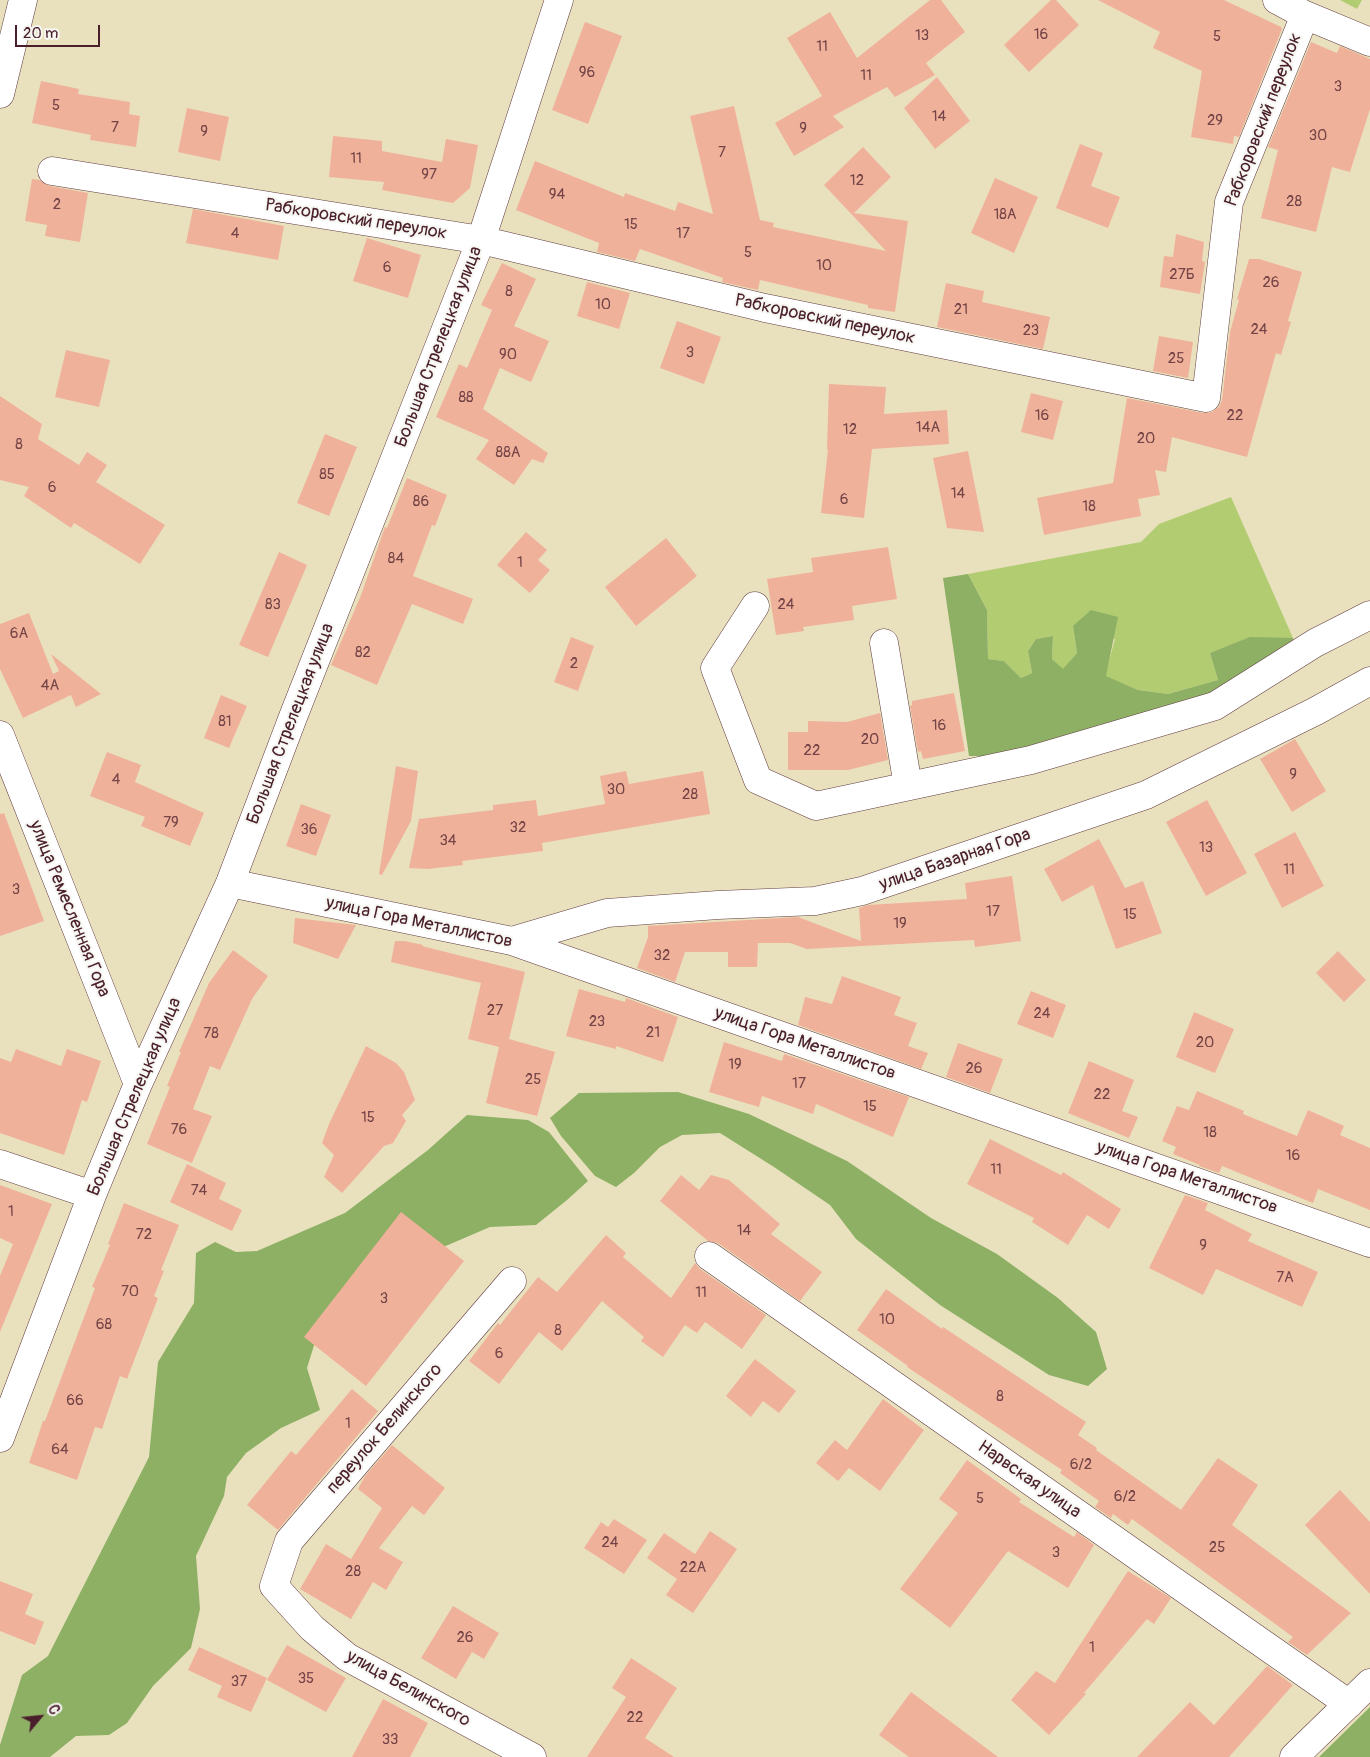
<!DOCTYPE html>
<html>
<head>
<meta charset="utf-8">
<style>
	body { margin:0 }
	#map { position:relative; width:1370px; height:1757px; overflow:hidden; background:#e9e1be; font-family:Pangolin,sans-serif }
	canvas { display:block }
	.north { position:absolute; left:15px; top:1692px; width:50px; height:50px; -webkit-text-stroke:4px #f6f6f2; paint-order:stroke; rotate:62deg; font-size:14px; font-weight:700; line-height:20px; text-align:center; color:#4a1f2b }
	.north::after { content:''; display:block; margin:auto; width:18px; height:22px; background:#4a1f2b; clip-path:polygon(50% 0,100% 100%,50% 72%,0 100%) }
	.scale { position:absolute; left:15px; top:25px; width:85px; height:22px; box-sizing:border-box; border:2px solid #4a1f2b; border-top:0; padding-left:6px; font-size:15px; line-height:18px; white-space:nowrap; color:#4a1f2b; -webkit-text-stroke:4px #f6f6f2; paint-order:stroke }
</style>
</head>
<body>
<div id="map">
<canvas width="1370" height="1757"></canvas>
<div class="north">С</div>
<div class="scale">20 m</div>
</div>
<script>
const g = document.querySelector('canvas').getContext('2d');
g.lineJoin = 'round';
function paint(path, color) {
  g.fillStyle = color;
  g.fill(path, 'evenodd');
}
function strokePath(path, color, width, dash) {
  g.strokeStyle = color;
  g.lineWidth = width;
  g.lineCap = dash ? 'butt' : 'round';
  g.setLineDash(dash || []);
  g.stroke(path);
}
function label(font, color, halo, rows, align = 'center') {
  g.font = font + ' Pangolin,sans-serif';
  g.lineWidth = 4;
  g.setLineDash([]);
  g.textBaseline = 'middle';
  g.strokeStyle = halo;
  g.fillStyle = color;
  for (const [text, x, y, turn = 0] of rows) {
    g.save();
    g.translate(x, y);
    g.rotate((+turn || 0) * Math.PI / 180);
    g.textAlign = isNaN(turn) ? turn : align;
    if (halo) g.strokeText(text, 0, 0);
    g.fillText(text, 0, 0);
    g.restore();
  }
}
const green = new Path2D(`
	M1340,0h22l-5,9z
	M1231,497l62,141h-43l-40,15 8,27 -50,14 -30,-4 -33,-14 10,-37 -42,-13 4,27 -14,17 -11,-11 1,-23 -17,3 -8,12 4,22 -11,5 -17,-17 -16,-2 -1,-49 -19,-36 173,-32 18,-18z`);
const forest = new Path2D(`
	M968,574l19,36 1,49 16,2 17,17 11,-5 -4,-22 8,-12 17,-3 -1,23 11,10 14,-16 -4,-27 18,-16 27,7 -12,59 32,14 30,4 50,-14 -8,-27 40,-16 43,1 2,10 -80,48 -204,60h-42l-26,-178z
	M678,1092l71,22 98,47 84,57 66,36 61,44 38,34 11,37 -19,17 -39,-11 -109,-70 -84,-66 -26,-34 -56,-38 -54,-34 -38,2 -22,12 -26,26 -18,14 -21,-11 -34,-40 -11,-18 29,-25z
	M467,1115l61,5 21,12 39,49 -21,19 -31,25 -46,2 -63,27 -111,85 -9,29 13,42 -39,18 -35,25 -19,24 -3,19 -28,60 4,53 -9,39 -38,38 -26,37 -18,12 -33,1 -26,21h-50v-12l22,-70 26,-19 101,-199 9,-95 36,-59 2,-50 19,-11 21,10 21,-1 88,-38 83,-63z
	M1370,1707v50h-51z`);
const building = new Path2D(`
	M930,0h11l24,32 -39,31 9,12 -40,22 -8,-10 -54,29 11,11 -50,29 -19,-33 47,-27 -35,-58 43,-26 27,46z
	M1051,0h5l23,25 -50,47 -25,-27z
	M1098,0h126l57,27 1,2 -43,108 -5,-1 -1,8 -42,-7 11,-66 -49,-23 7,-16z
	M585,22l37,14 -34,88 -36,-14z
	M1311,42l26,11 3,-7 30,13v50l-20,63 -18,-5 -16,65 -55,-14 17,-68 -10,-3z
	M937,77l33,44 -35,28 -31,-41z
	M41,81l38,8 -1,5 52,8 -1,12 11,2 -4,31 -46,-7 1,-5 -59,-12z
	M734,106l26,114 14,3 -1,4 113,24 -62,-66 39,-38 28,30 -37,36 54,8 -13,91 -27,-4v-3l-108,-25 -2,10 -36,-8 1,-4 -83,-29 -5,12 -38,-9 2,-9 -83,-33 19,-49 89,36 1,-4 50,18 3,-9 35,12 -23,-98z
	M187,108l42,9 -9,44 -42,-9z
	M333,136l49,5v10l60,11 4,-23 32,6 -8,43 -17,15 -71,-13 2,-8 -55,-5z
	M1080,144l23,9 -12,33 29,11 -12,31 -52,-20z
	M995,178l43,19 -24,56 -43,-20z
	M32,179l8,1 10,6 38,7 -8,49 -35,-6 2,-11 -22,-4z
	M193,209l91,17 -6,34 -92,-17z
	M1176,234l28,8 -2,19 3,1 -5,32 -40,-7 4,-31 9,1z
	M367,238l54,17 -13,43 -55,-17z
	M1249,259h10l43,13 -14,49 3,1 -10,33 -5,-2 -29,104 -75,-20 -6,35 -11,-2 5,25 -22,4 3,17 -97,19 -7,-37 76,-15 14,-85 76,15 9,-1 7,-5 3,-7 8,-68 9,-32 -2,-1z
	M502,263l34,16 -22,47 35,15 -18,41 -31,-14 -17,41 65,44 -5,10 -11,-4 -18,26 -38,-26 13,-19 -53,-23 23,-53 8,4 25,-58 -11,-5z
	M587,282l43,11 -11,36 -42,-13z
	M946,283l38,8 -2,11 68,15 -7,32 -106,-22z
	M677,321l44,16 -17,47 -44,-16z
	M1159,336l34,6 -5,36 -35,-7z
	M66,350l44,10 -11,47 -44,-10z
	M829,384l57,3 -2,27 63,-4 2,34 -77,5 -8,69 -43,-5 7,-64h-1z
	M1031,393l32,8 -10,39 -32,-8z
	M0,396l42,28 -4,15 41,26 8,-13 20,13 -11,17 69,43 -25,39 -66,-41 -3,5 -47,-32 5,-9 -29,-7z
	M325,434l32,13 -28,69 -32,-13z
	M968,451l16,81 -37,-4 -14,-70z
	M407,478l40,17 -12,31 -3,-1 -19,51 60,23 -10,25 -51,-20 -35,81 -46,-20 30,-70 24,-68 2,1z
	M526,532l21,18 -9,10 12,10 -20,23 -33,-28z
	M666,538l31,38 -61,50 -31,-39z
	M888,547l9,52 -45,7 2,14 -51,7 1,4 -28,4 -9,-56 46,-7 -2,-14z
	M279,552l28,13 -39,92 -29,-12z
	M29,613l24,61 6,-3 -8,-17 50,40 -25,13 -5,-12 -48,23 -23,-49v-45z
	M571,637l23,9 -16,45 -24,-9z
	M954,693l11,58 -42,8 -2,-8 -3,1 -8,-46 2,-1v-4z
	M221,695l26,11 -18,42 -25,-10z
	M880,713l8,47 -40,10h-60v-38h20v-11l39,1z
	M1295,739l31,52 -34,21 -32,-53z
	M107,752l34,13 -6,17 69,31 -14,33 -49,-20 4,-9 -55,-21z
	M396,766l22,5 -7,50 -29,54 -3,-1z
	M626,771l3,13 74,-13 7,43 -168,29 1,8 -81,10 1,4 -35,4 -19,-1 10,-49 74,-9v-5l43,-5 2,16 67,-12 -5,-28z
	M1207,800l40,73 -41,23 -40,-74z
	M301,804l30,11 -15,41 -30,-10z
	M4,813l40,108 -44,15v-122z
	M1295,832l29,54 -42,22 -28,-54z
	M1099,839l26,49 18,-7 19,52 -46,16 -23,-64 -31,17 -18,-33z
	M1012,876l9,65 -46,6 -1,-7 -167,9 -17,-6h-32l-1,24h-29v-15h-43l-10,30 -38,-14 11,-31v-11l150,-9 63,24 -2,-33 9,-3 99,-6 -2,-16z
	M295,918l61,7 -18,34 -45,-16z
	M395,941h10l18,4 -1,1 103,26 -16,67 46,13 -18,64 -51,-13 13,-56 -31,-8 13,-56 -90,-21z
	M233,950l35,26 -16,23 -32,71 -10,-4 -17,43 19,7 -20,47 -45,-19 23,-57 -3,-1 14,-34h-2l30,-69z
	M1338,951l28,29 -22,22 -28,-29z
	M842,976l59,21 -7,18 23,8 -9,23 20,7 -7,16 -123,-44 7,-28 27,7z
	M579,989l46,13 1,-4 52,19 -15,45 -47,-16v3l-50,-13z
	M1031,991l35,14 -13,33 -36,-14z
	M1194,1012l40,17 -19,44 -39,-16z
	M724,1042l58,19 2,-7 6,2 119,41 -16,40 -77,-33 -3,10 -51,-18 -3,11 -50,-15z
	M958,1043l45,16 -13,34 -44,-16z
	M366,1046l30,17 8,9 11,28 -13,15 4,6 -13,22 -9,3 -42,47 -18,-16 10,-22 -12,-12 7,-19z
	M16,1049l45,17 6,-17 34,12 -14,41 -5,-2 -18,55 -64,-22v-75l11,4z
	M1089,1061l45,19 -12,31 16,6 -9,21 -61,-25z
	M1197,1091l47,20 -1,3 54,22 11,-26 36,16 -4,9 30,13v62l-52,-21 -5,14 -91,-37 -3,7 -20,-7 1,-1 -27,-11 3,-7 -14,-6 15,-35 12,4z
	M990,1139l71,36 2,-3 58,37 -12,20 -22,-14 -19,30 -36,-23 2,-4 -67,-34z
	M187,1164l39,19 -7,16 23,11 -10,21 -62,-29z
	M681,1175l18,15 12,-15 18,5 51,44 -9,10 51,38 -22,29 -82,-58 -10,-2 -48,-40z
	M0,1185l52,19 -52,128v-56l13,-32 -13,-6z
	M1185,1195l23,8 -3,7 47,24 -4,7 70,31 -16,35 -86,-38 -13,26 -54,-27z
	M124,1203l55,22 -18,45 3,1 -10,25 4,2 -31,81 -7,-3 -18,53 -7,-2 -18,53 -48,-17 14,-42h2l50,-133 -3,-1 18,-42 -2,-1z
	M401,1212l63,49 -98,125 -62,-49z
	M606,1235l20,18 -3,4 48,41 24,-35 5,6 66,46 -24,34 -37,-27 -8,11 -12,-8 -22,32 -22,-16 3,-4 -42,-36 -40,50 -23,-19 -40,52 -30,-23 29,-38 2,2 38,-48 19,15z
	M886,1289l56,40 1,-2 143,95 -8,13 19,13 -1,2 85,60 37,-52 40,27 -26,40 119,88 -44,42 -19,-13 5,-5 -161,-118 -4,6 -15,-11 -2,4 -16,-11 4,-6 -39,-28 2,-3 -155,-103 1,-1 -51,-36z
	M755,1359l41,32 -17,22 -16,-12 -12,16 -25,-21z
	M352,1389l26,22 -100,119 -31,-25 44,-54 5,4z
	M883,1399l41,31 -44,61 -31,-23 -11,13 -22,-18 19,-23 12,10z
	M392,1445l53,43 -21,27 -12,-9 -33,42 24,14 -17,28 -13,-8 -22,37 -51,-30 26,-45 25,15 31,-51 -24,-19 7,-13z
	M967,1460l54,39 -2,3 55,35 3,-5 17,13 -26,43 -60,-37 -58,77 -50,-39 58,-76 -19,-14z
	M1340,1490l30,32v72l-65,-69z
	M614,1519l33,21 -23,34 -40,-26 17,-26 7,5z
	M710,1531l27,18 -44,64 -27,-18 11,-16 -30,-21 17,-25 31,21z
	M1128,1571l43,27 -17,26 -7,-5 -63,74 2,1 -37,41 -38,-35 25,-29 19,12z
	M0,1581l33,13 -8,20 19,8 -9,23 -35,-14z
	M453,1606l46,27 -15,26 -12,-7 -16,27 -35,-21z
	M287,1645l59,33 -20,34 -59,-32z
	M199,1647l68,31 -16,34 -34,-15 5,-11 -34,-16z
	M631,1658l46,30 -32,50 29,19h-87l39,-60 -14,-9z
	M1267,1666l26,19 -64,72h-92l53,-55 24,23z
	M911,1692l87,65h-89l-30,-22z
	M383,1699l45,24 -18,34h-58z`);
const minor = new Path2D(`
	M1277,0l28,15 65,27
	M0,94l23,-94
	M52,171l429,69 284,68 441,90 23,-196 76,-187
	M755,606l-40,62 43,112 58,26 215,-46 184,-54 100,-63 55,-28
	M884,643l24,143
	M0,735l138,349
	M230,883l282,58 858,302
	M512,941l95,-28 111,-8 97,-4 47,-10 284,-96 170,-84 54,-30
	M0,1164l92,31
	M709,1256l640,448
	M512,1281l-223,260 -15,45 38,42 35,29 185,100
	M0,1438l92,-243 46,-111 92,-201 63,-166 188,-477 78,-240
	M1294,1757l76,-74`);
const numberNames = [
	["16",1041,35],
	["13",922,36],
	["5",1217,37],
	["11",822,47],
	["96",587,73],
	["11",866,76],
	["3",1338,87],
	["5",56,106],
	["14",939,117],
	["29",1215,121],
	["7",115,128],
	["9",803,129],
	["9",204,132],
	["30",1318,136],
	["7",722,153],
	["11",356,159],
	["97",429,175],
	["12",857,181],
	["94",557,195],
	["28",1294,202],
	["2",57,205],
	["18А",1005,215],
	["15",631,225],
	["4",235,234],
	["17",683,234],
	["5",748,253],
	["10",824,266],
	["6",387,268],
	["27Б",1182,275],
	["26",1271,283],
	["8",509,292],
	["10",603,305],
	["21",961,310],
	["24",1259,330],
	["23",1031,331],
	["3",690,353],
	["90",508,355],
	["25",1176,359],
	["88",466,398],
	["16",1042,416],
	["22",1235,416],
	["14А",928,428],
	["12",850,430],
	["20",1146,439],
	["8",19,445],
	["88А",508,453],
	["85",327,475],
	["6",52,488],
	["14",958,494],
	["6",844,500],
	["86",421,502],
	["18",1089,507],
	["84",396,559],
	["1",520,563],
	["83",273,605],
	["24",786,605],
	["6А",19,634],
	["82",363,653],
	["2",574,664],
	["4А",50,686],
	["81",225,722],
	["16",939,726],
	["20",870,740],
	["22",812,751],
	["9",1293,775],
	["4",116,780],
	["30",616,790],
	["28",690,795],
	["79",171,823],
	["32",518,828],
	["36",309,830],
	["34",448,841],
	["13",1206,848],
	["11",1289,870],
	["3",16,890],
	["17",993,912],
	["15",1130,915],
	["19",900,924],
	["32",662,956],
	["27",495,1011],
	["24",1042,1014],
	["23",597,1022],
	["21",653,1033],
	["78",211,1034],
	["20",1205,1043],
	["19",735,1065],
	["26",974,1069],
	["25",533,1080],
	["17",799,1084],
	["22",1102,1095],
	["15",870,1107],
	["15",368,1118],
	["76",179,1130],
	["18",1210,1133],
	["16",1293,1156],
	["11",996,1170],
	["74",199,1191],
	["1",11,1212],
	["14",744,1231],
	["72",144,1235],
	["9",1203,1246],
	["7А",1285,1278],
	["70",130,1292],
	["11",701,1293],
	["3",384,1299],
	["10",887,1320],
	["68",104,1325],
	["8",558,1331],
	["6",499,1354],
	["8",1000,1397],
	["66",75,1401],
	["1",348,1424],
	["64",60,1450],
	["6/2",1081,1465],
	["6/2",1125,1497],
	["5",980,1499],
	["24",610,1543],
	["25",1217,1548],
	["3",1056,1553],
	["22А",693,1568],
	["28",353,1572],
	["26",465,1638],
	["1",1092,1648],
	["35",306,1679],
	["37",239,1682],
	["22",635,1718],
	["33",390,1740]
];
const streetNames = [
	["Рабкоровский переулок",1264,120,-69],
	["Рабкоровский переулок",356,220,9],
	["Рабкоровский переулок",825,320,12],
	["Большая Стрелецкая улица",439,347,-69],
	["Большая Стрелецкая улица",291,724,-69],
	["улица Базарная Гора",955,860,-19],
	["улица Ремесленная Гора",69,909,68],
	["улица Гора Металлистов",419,923,12],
	["улица Гора Металлистов",805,1044,19],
	["Большая Стрелецкая улица",135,1097,-67],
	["улица Гора Металлистов",1187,1178,19],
	["переулок Белинского",385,1429,-49],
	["Нарвская улица",1029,1480,35],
	["улица Белинского",408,1689,29]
];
paint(green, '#b2cc72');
paint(forest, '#8db064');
paint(building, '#f0b19a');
strokePath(minor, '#623c41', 29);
strokePath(minor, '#fff', 28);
label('15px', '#744447', null, numberNames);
label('18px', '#4a1f2b', '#f6f6f2', streetNames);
</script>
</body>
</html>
